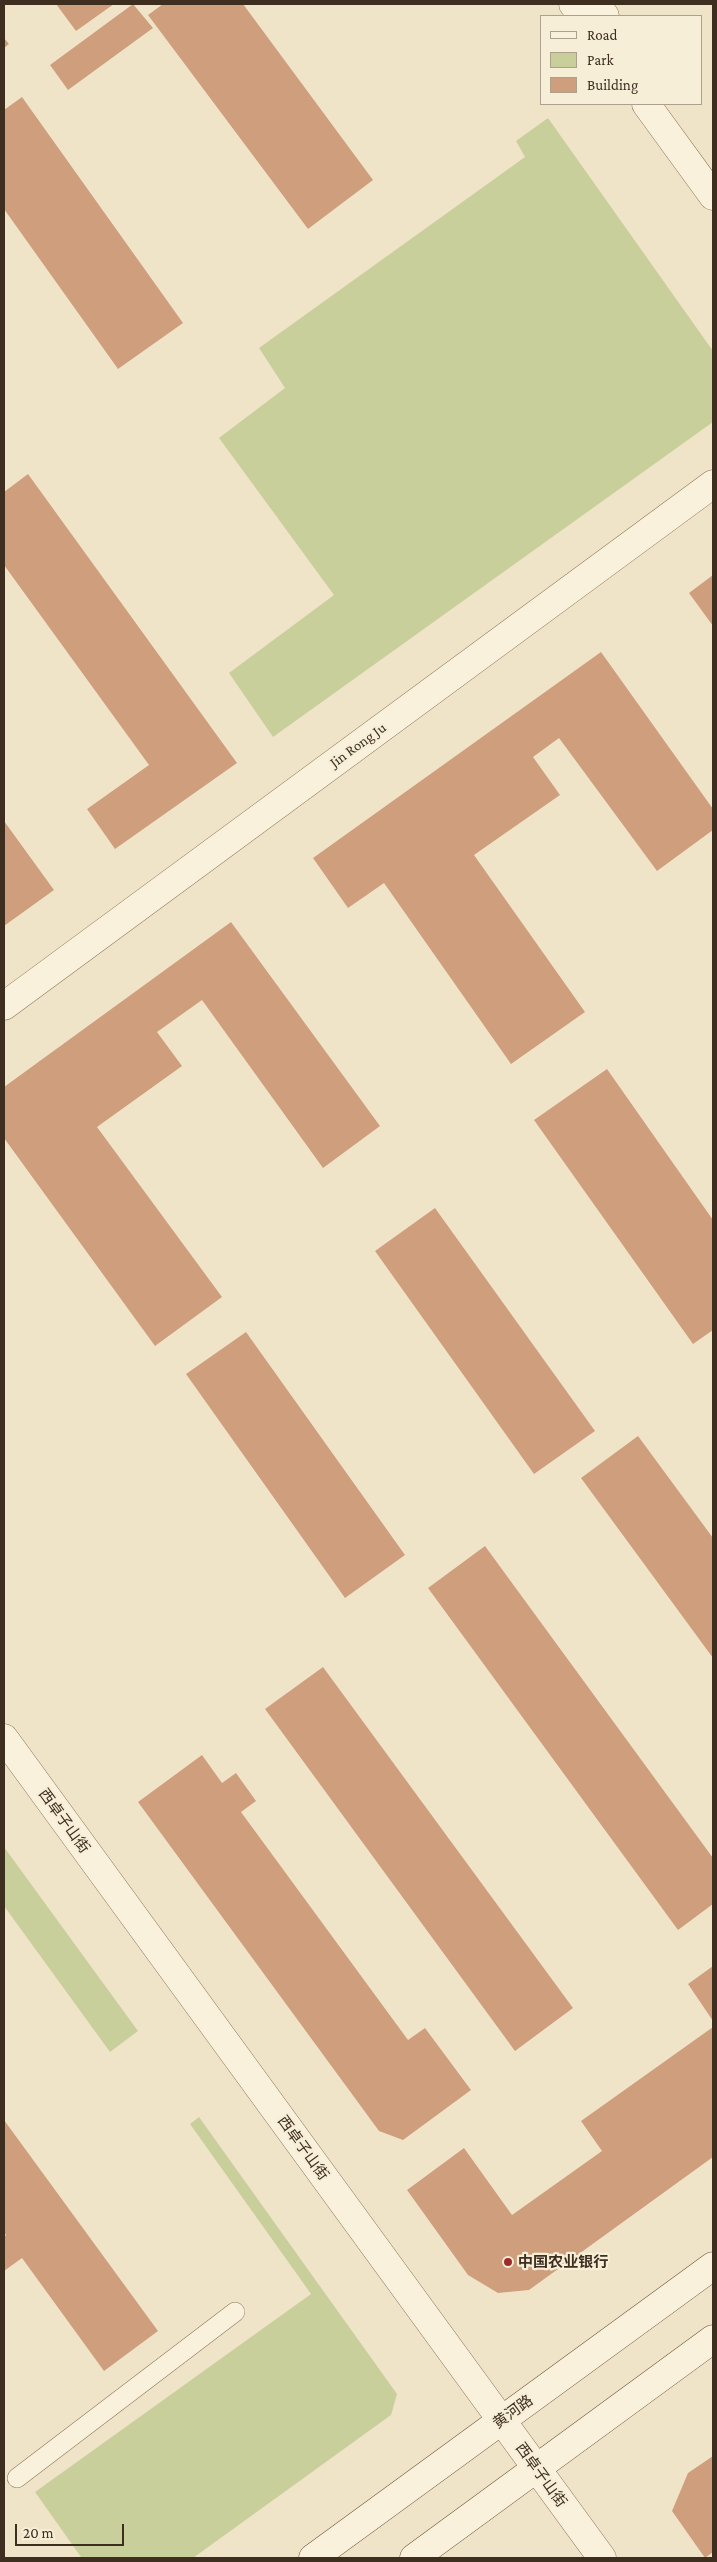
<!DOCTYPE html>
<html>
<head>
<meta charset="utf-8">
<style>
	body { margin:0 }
	#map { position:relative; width:717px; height:2562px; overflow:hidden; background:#f0e4c8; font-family:"Crimson Pro",serif }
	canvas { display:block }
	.frame { position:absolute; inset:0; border:5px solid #3d2e20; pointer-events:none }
	.legend { position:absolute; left:540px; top:15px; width:162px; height:90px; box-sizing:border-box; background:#f7eed8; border:1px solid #ada18e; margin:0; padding:6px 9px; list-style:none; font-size:15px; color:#3d2e20 }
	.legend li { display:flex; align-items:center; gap:10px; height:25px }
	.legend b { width:25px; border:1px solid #ada18e }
	.scale { position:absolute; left:15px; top:2524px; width:109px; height:22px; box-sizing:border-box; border:2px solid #3d2e20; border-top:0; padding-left:6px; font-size:15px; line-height:18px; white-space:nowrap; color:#3d2e20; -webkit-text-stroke:4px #f7eed8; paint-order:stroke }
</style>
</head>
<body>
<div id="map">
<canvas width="717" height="2562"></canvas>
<div class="frame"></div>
<ul class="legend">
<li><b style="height:6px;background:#faf1dc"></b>Road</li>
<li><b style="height:14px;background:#c9cf9b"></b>Park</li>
<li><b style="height:14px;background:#cf9f7d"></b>Building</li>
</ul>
<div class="scale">20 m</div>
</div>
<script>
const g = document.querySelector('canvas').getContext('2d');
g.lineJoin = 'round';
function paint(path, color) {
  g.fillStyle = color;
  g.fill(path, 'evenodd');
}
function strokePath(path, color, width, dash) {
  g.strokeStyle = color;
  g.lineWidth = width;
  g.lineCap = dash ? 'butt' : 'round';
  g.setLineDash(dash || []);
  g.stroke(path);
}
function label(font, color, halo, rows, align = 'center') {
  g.font = font + ' "Crimson Pro","Noto Sans SC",serif';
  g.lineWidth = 4.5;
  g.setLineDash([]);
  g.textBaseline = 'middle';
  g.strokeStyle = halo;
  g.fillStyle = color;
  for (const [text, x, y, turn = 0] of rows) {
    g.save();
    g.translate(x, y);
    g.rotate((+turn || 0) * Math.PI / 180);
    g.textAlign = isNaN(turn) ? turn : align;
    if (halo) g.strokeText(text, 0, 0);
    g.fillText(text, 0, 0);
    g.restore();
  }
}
const green = new Path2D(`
	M548,118l165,233v71l-440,315 -44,-64 105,-78 -115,-157 66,-50 -26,-40 266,-191 -9,-16z
	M4,1847l134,184 -28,21 -106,-146z
	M199,2117l198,277 -6,21 -198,143h-113l1,-1 -46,-65 276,-198 -121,-170z`);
const building = new Path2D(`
	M56,4h58l-38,27z
	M133,4l20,24 -85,62 -18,-25z
	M163,4h80l130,176 -65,49 -160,-214z
	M4,38l5,6 -5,4z
	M22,97l161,226 -65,46 -114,-160v-99z
	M28,474l209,289 -122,86 -28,-40 62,-44 -145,-200v-73z
	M713,575v51l-24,-33z
	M601,652l112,157v21l-56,41 -98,-133 -26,19 27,38 -86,60 111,157 -74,52 -127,-181 -36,25 -35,-50z
	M4,821l50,69 -50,36z
	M231,922l149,204 -57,42 -121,-168 -45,32 25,34 -85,61 125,170 -67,49 -151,-208v-51z
	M607,1069l106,151v110l-20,14 -159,-224z
	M435,1208l160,223 -61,43 -159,-223z
	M246,1332l159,223 -60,43 -159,-224z
	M638,1436l75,102v120l-132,-180z
	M485,1546l228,312v46l-35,26 -250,-342z
	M323,1667l250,341 -58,43 -250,-342z
	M202,1755l20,28 14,-10 20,28 -15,11 167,228 17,-12 46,62 -68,50 -24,-9 -241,-329z
	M713,1966v55l-25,-37z
	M713,2027v130l-184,133 -31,3 -30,-18 -61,-85 57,-42 48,67 90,-64 -21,-30z
	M4,2120l154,211 -54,40 -82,-113 -18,13v-34l2,-2 -2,-3z
	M713,2456v96l-8,6 -33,-47 16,-38z`);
const service = new Path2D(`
	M17,2478l218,-166`);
const minor = new Path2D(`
	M4,1006l709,-522`);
const tertiary = new Path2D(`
	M573,4l9,12
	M596,4l9,12
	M646,104l67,92
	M4,1738l598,820`);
const secondary = new Path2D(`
	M313,2558l400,-292
	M414,2558l299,-219`);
const markers = [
	[508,2262,5,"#9e2a2b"]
];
const streetNames = [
	["Jin Rong Ju",358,745,-36],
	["西卓子山街",64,1821,54],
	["西卓子山街",303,2148,54],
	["黄河路",513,2412,-36],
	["西卓子山街",541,2475,54]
];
const poiNames = [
	["中国农业银行",518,2262]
];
paint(green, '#c9cf9b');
paint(building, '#cf9f7d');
strokePath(service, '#8d765c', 20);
strokePath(minor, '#8d765c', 29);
strokePath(tertiary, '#8d765c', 29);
strokePath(secondary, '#6f573f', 29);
strokePath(service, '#faf1dc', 19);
strokePath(minor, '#faf1dc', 28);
strokePath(tertiary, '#faf1dc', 28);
strokePath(secondary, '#faf1dc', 28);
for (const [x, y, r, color] of markers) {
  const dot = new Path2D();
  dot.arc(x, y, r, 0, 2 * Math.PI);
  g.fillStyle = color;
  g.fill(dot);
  strokePath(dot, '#f7eed8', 2);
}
label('15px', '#3d2e20', '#f7eed8', streetNames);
label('bold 15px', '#3d2e20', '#f7eed8', poiNames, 'left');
</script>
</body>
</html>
